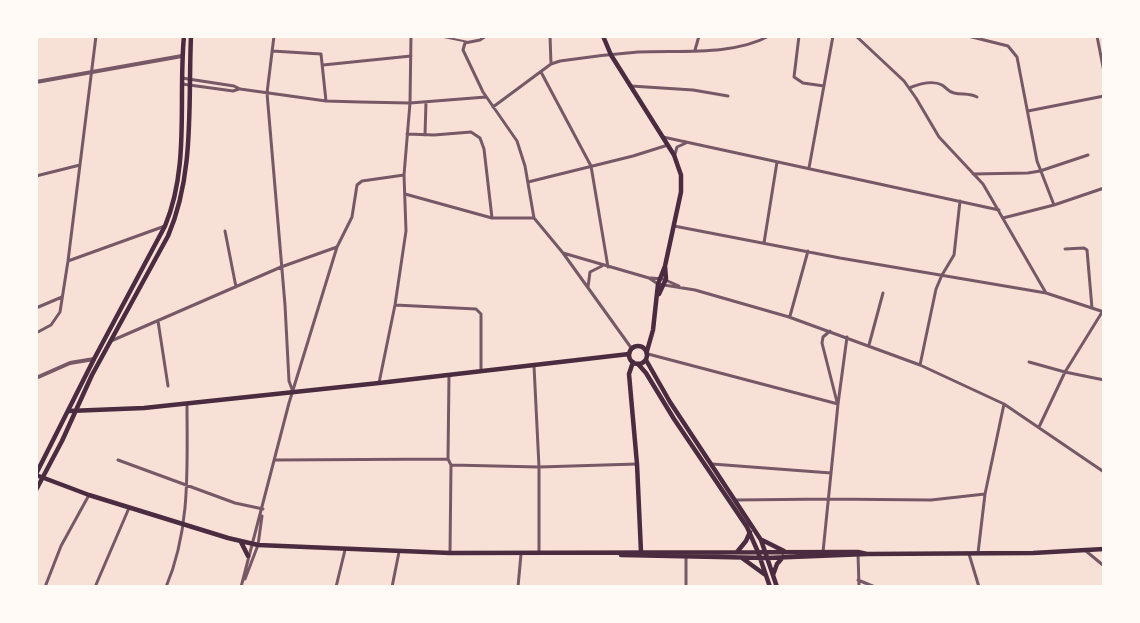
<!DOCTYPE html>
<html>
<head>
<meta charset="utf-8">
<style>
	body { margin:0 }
	#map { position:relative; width:1140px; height:623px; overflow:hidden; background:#f7e1d7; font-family:Rubik,sans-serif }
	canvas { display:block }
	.frame { position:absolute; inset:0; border:38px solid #fffaf5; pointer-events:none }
</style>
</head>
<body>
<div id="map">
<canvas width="1140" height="623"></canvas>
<div class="frame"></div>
</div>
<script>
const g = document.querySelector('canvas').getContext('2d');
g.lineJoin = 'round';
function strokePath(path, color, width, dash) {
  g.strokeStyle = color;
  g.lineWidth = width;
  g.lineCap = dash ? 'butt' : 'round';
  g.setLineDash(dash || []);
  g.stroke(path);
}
const pedestrian = new Path2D(`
	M439,36l29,6`);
const minor = new Path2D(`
	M274,36l-7,57 18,212 4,76 4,11
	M486,36l-6,4 -15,3 -2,7 20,42 34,49 8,25 9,52 29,35 69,96
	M550,36l1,28
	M799,36l-5,41 9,6 21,3
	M856,36l48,45 12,17 23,39 44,47 63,109
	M968,36l40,10 9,11 20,104 17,44
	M1097,36l7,36
	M695,50l4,-14
	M272,51l49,3 5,47
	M323,65l88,-9
	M541,72l50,94 17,101
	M182,78l52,8 6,3 86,12 34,1 50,1 76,-6
	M182,84l51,7 6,-2
	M631,86l62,4 35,6
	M909,88c10,-4 24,-8 33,-3 5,3 6,7 12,8 8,2 16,0 23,4
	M493,107l58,-43 9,-3c26,-4 52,-7 78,-9 42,-2 94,4 131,-16
	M1028,111l76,-15
	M407,134l27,1 37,-3 9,6 4,11 8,69
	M425,135l1,-33
	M663,137l336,73
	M675,154l2,-7 9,-4
	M809,168l24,-132
	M973,174l55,-1 12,-2 48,-16
	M36,176l44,-11
	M528,182l105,-26 35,-11
	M405,194l87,24h42
	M1003,218l51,-13 50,-17
	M674,226l166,32 206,35 58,19
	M225,231l11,56
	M764,243l13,-81
	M1065,249l19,-1 3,2 5,58
	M563,253l86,25 9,6 37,6 94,27 131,48 84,39 100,68
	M68,261l97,-35
	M651,278l12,1 16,7
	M588,287l2,-15 12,-6
	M395,305l81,4 5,5v57
	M36,308l26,-11
	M790,316l18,-65
	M158,321l10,65
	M830,331l-7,6 -1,6 15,59
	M36,333l15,-8 9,-13 8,-51 28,-225
	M111,341l170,-74 56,-20
	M869,345l14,-52
	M648,354l190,50
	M1029,362l36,10 39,8
	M920,365l16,-76 6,-14 12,-20 6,-54
	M534,366l5,101v86
	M449,375l-1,84 3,6 -1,88
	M379,383l16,-78 11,-74 -2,-56 6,-72 1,-67
	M1039,427l26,-55 39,-63
	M118,460l117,43 28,6
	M275,460l173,-1
	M712,464l119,9
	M451,465l88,2 98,-3
	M736,500l92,-1 103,1 54,-6
	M1086,551l18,15
	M823,552l15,-148 9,-67
	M858,553l1,34
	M978,553l7,-59 19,-90
	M969,554l10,33
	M245,579l13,-34 4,-29
	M858,580l17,7
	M45,587l16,-41 28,-51
	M95,587l34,-79
	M166,587c25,-59 21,-120 21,-183
	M241,587l48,-184 48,-156 15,-30 5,-32 5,-4 42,-6
	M336,587l9,-37
	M392,587l7,-35
	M518,587l3,-33
	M686,587v-31`);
const tertiary = new Path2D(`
	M36,82l146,-26
	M36,378l34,-15 24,-4`);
const secondary = new Path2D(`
	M603,36l8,19 63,100 7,20v17l-16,74 -7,18 -5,46 -6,21
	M659,294l7,-15 -1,-13
	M629 355a9 9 0 1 1 18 0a9 9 0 1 1-18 0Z
	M633,362l-4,12 8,90 4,88
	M69,411l75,-3 235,-25 250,-29`);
const primary = new Path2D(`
	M646,360l24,42 91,138 16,47
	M638,364l8,9 28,46 73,108 11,25 12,35
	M36,474l58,-115 71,-133c25,-60 13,-127 19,-190
	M36,475l53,20 139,43 30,7 192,8 408,-1 9,2
	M36,490l26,-49 30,-66 76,-139c27,-63 20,-133 23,-200
	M762,540l22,11
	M241,542l7,14
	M737,552l9,-11 4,-9
	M621,555l146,3 100,-4 166,-1 71,-4
	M742,558l22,16
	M773,575l4,-11 6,-7`);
strokePath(pedestrian, '#755966', 2);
strokePath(minor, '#755966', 3);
strokePath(tertiary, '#755966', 4);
strokePath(secondary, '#4a2c40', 4.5);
strokePath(primary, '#4a2c40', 4.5);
</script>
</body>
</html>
